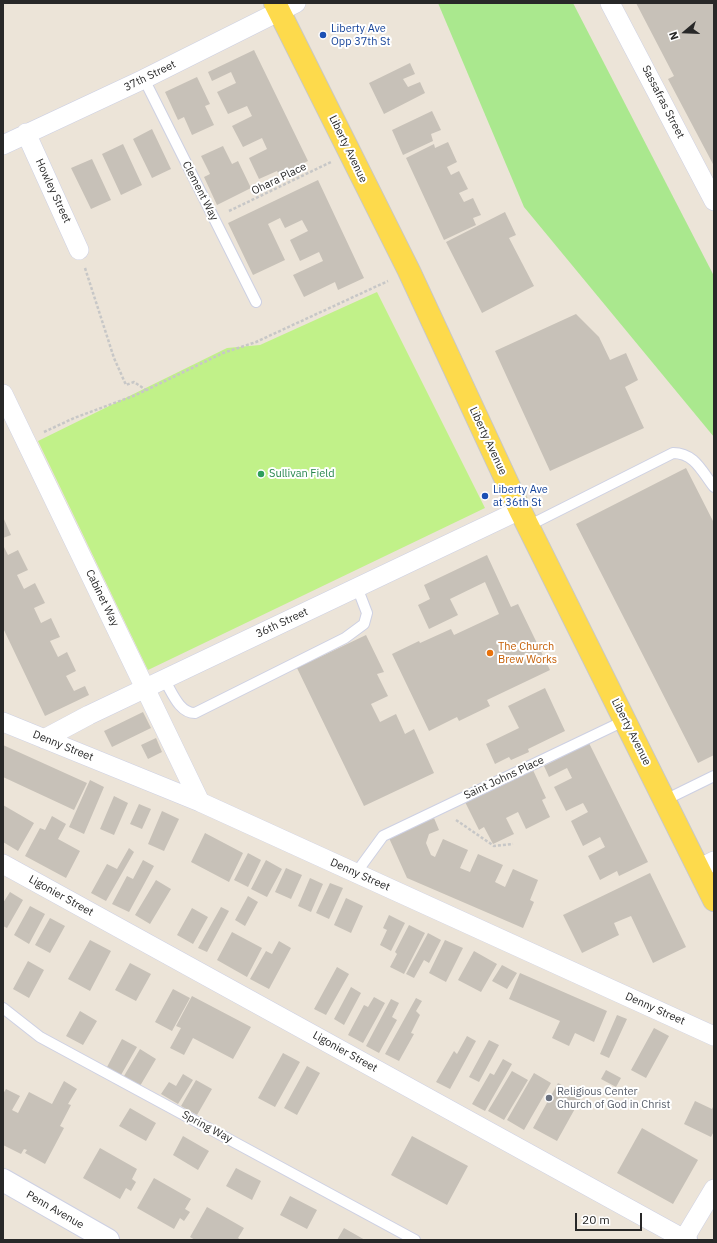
<!DOCTYPE html>
<html>
<head>
<meta charset="utf-8">
<style>
	body { margin:0 }
	#map { position:relative; width:717px; height:1243px; overflow:hidden; background:#ece4d8; font-family:"IBM Plex Sans",sans-serif }
	canvas { display:block }
	.frame { position:absolute; inset:0; border:4px solid #282828; pointer-events:none }
	.north { position:absolute; left:665px; top:12px; width:40px; height:40px; -webkit-text-stroke:3px #fff; paint-order:stroke; rotate:251deg; font-size:11px; font-weight:700; line-height:16px; text-align:center; color:#282828 }
	.north::after { content:''; display:block; margin:auto; width:14px; height:18px; background:#282828; clip-path:polygon(50% 0,100% 100%,50% 72%,0 100%) }
	.scale { position:absolute; left:575px; top:1213px; width:67px; height:18px; box-sizing:border-box; border:2px solid #282828; border-top:0; padding-left:5px; font-size:12px; line-height:14px; white-space:nowrap; color:#282828; -webkit-text-stroke:3px #fff; paint-order:stroke }
</style>
</head>
<body>
<div id="map">
<canvas width="717" height="1243"></canvas>
<div class="frame"></div>
<div class="north">N</div>
<div class="scale">20 m</div>
</div>
<script>
const g = document.querySelector('canvas').getContext('2d');
g.lineJoin = 'round';
function paint(path, color) {
  g.fillStyle = color;
  g.fill(path, 'evenodd');
}
function strokePath(path, color, width, dash) {
  g.strokeStyle = color;
  g.lineWidth = width;
  g.lineCap = dash ? 'butt' : 'round';
  g.setLineDash(dash || []);
  g.stroke(path);
}
function label(font, color, halo, rows, align = 'center') {
  g.font = font + ' "IBM Plex Sans",sans-serif';
  g.lineWidth = 4;
  g.setLineDash([]);
  g.textBaseline = 'middle';
  g.strokeStyle = halo;
  g.fillStyle = color;
  for (const [text, x, y, turn = 0] of rows) {
    g.save();
    g.translate(x, y);
    g.rotate((+turn || 0) * Math.PI / 180);
    g.textAlign = isNaN(turn) ? turn : align;
    if (halo) g.strokeText(text, 0, 0);
    g.fillText(text, 0, 0);
    g.restore();
  }
}
const green = new Path2D(`
	M438,3h135l141,273v161l-190,-230z`);
const pitch = new Path2D(`
	M377,292l108,216 -337,162 -110,-229 189,-93 33,-3z`);
const building = new Path2D(`
	M636,3h78v163l-46,-87 6,-3z
	M254,50l54,111 -29,14 -2,-4 -18,8 -10,-21 18,-9 -5,-11 -19,9 -11,-21 20,-10 -5,-10 -19,8 -11,-22 19,-9 -5,-11 -19,9 -4,-9z
	M410,63l5,11 -12,5 5,8 12,-5 5,11 -41,21 -15,-31z
	M197,77l13,27 -5,2 9,19 -22,10 -8,-18 -6,3 -13,-28z
	M432,111l9,19 -10,4 2,7 -30,14 -11,-25z
	M152,129l19,40 -19,9 -19,-39z
	M448,142l9,20 -10,5 4,8 8,-4 9,18 -9,4 5,9 9,-4 8,17 -8,3 3,7 -32,15 -38,-82 28,-14 1,4z
	M123,144l19,41 -21,10 -19,-41z
	M223,146l9,18 6,-3 13,27 -34,17 -13,-28 6,-3 -9,-18z
	M92,159l19,41 -20,9 -20,-41z
	M318,180l46,98 -26,12 -3,-8 -31,15 -11,-22 30,-14 -4,-9 -19,9 -10,-21 18,-9 -6,-11 -17,8 -5,-10 -12,6 17,36 -32,15 -25,-52z
	M505,212l11,23 -7,3 25,48 -52,27 -36,-71z
	M576,314l23,23 11,23 16,-7 12,27 -13,7 19,41 -94,43 -55,-120z
	M686,468l28,55v232l-16,8 -122,-239z
	M3,517l8,18 -8,3z
	M3,545l5,10 10,-5 10,20 -11,5 7,14 11,-6 10,20 -11,5 7,15 10,-5 9,19 -10,4 8,16 9,-5 9,19 -10,5 8,15 11,-5 4,9 -44,21 -42,-88z
	M487,555l24,52 7,-3 32,66 -63,30 3,6 -31,15 -2,-4 -28,14 -37,-77 27,-13 1,2 31,-14 3,6 45,-21 -14,-32 -35,17 8,16 -29,14 -11,-24 12,-6 -6,-14z
	M366,635l18,37 -7,2 11,22 -17,8 9,18 16,-8 9,20 9,-5 20,44 -70,33 -67,-138z
	M545,688l20,43 -37,18 1,3 -18,8 -2,-3 -14,7 -9,-20 33,-16 -11,-22z
	M143,712l8,16 -39,19 -8,-16z
	M156,738l6,14 -14,7 -7,-14z
	M589,743l59,119 -29,14 -2,-5 -17,9 -12,-24 17,-9 -5,-10 -17,9 -12,-25 17,-9 -5,-9 -17,8 -12,-24 18,-9 -5,-10 -18,9 -5,-11z
	M3,745l84,38 -13,27 -71,-33z
	M533,770l13,28 -4,2 8,17 -24,12 -8,-17 -12,6 8,16 -21,10 -9,-17 -5,3 -14,-28z
	M90,780l14,7 -20,47 -15,-7z
	M114,796l14,7 -14,32 -14,-6z
	M139,804l12,5 -9,20 -12,-5z
	M3,805l31,18 -16,28 -15,-9z
	M162,811l17,8 -15,32 -16,-7z
	M52,816l14,8 -8,15 22,12 -14,27 -41,-22 15,-28 5,2z
	M434,818l5,12 -10,4 -3,9 5,12 4,2 8,-18 25,11 -8,18 10,4 8,-18 25,11 -8,17 10,5 8,-18 25,11 -8,20 4,2 -11,26 -116,-50 -18,-40z
	M205,833l38,20 -14,29 -38,-20z
	M129,848l5,4 -28,49 -15,-8 16,-29 10,5z
	M248,853l13,7 -13,27 -14,-7z
	M143,860l11,6 -25,46 -17,-8 15,-28 6,3z
	M266,860l16,9 -15,28 -16,-8z
	M286,868l16,7 -11,24 -16,-7z
	M650,873l36,74 -33,16 -22,-47 -17,7 5,12 -37,18 -19,-38z
	M310,878l13,6 -12,28 -13,-6z
	M156,880l15,9 -21,35 -15,-9z
	M330,883l13,5 -14,31 -13,-6z
	M10,892l13,8 -16,28 -4,-2v-23z
	M248,896l10,6 -13,24 -10,-6z
	M346,898l17,8 -12,27 -17,-8z
	M30,906l15,8 -16,30 -15,-9z
	M221,907l8,4 -22,41 -9,-4z
	M192,908l16,9 -15,27 -16,-9z
	M389,915l16,8 -14,28 -11,-6 7,-15 -4,-2z
	M50,918l15,8 -15,27 -15,-8z
	M409,925l16,8 -21,41 -14,-7 7,-13 -2,-2z
	M232,932l30,16 -15,29 -30,-17z
	M428,933l13,7 -12,23 -5,-3 -10,18 -8,-4z
	M90,940l21,11 -21,40 -22,-12z
	M445,940l18,8 -17,34 -17,-9z
	M279,941l12,7 -22,41 -19,-10 16,-28 6,3z
	M474,951l23,13 -16,28 -23,-12z
	M28,961l16,9 -15,28 -16,-9z
	M130,963l21,11 -15,27 -21,-11z
	M502,965l15,8 -10,16 -15,-8z
	M337,967l12,7 -23,41 -12,-6z
	M520,973l87,38 -13,31 -19,-9 -6,13 -17,-8 8,-17 -51,-22z
	M351,987l10,6 -17,32 -10,-6z
	M173,989l17,9 -18,33 -17,-9z
	M192,996l59,31 -18,32 -40,-21 -9,17 -14,-7 11,-20 -5,-2z
	M374,997l11,6 -22,40 -15,-8 16,-30 4,2z
	M416,998l6,3 -6,10 4,4 -9,18 3,1 -15,27 -14,-7z
	M391,999l8,4 -7,14 5,3 -18,33 -13,-7z
	M80,1011l17,10 -14,24 -17,-9z
	M617,1015l10,4 -18,39 -9,-4z
	M654,1028l15,8 -23,42 -15,-8z
	M467,1036l9,5 -26,48 -14,-7 18,-31 3,3z
	M122,1039l15,8 -16,28 -14,-8z
	M489,1040l10,5 -20,37 -10,-5z
	M140,1049l16,10 -16,27 -16,-10z
	M283,1053l17,9 -25,45 -17,-9z
	M503,1059l9,5 -27,47 -13,-7 18,-31 4,2z
	M307,1066l13,7 -23,42 -13,-7z
	M606,1070l15,8 -5,9 -15,-8z
	M512,1071l16,9 -24,40 -16,-9z
	M534,1073l17,10 -27,47 -17,-10z
	M183,1074l10,6 -15,24 -17,-10 8,-12 7,4z
	M196,1080l16,9 -15,26 -16,-9z
	M64,1081l13,8 -9,15 3,1 -11,21 4,2 -19,36 -20,-11 2,-3 -3,-1 -3,5 -18,-9v-51l3,-5 14,7 -8,14 6,3 11,-21 23,12z
	M558,1083l24,13 -25,45 -24,-13z
	M695,1101l17,8 2,-4v26l-3,6 -27,-13z
	M130,1108l26,15 -10,18 -27,-15z
	M642,1128l56,32 -25,44 -56,-31z
	M183,1136l26,15 -11,19 -25,-15z
	M412,1136l56,30 -21,39 -56,-30z
	M100,1148l37,21 -5,10 4,3 -5,9 -5,-3 -6,11 -37,-21z
	M236,1168l25,13 -9,19 -26,-14z
	M154,1178l37,21 -6,10 5,3 -6,9 -4,-3 -6,11 -37,-21z
	M290,1196l27,14 -10,19 -27,-14z
	M207,1207l37,21 -6,10 3,2h-46l-5,-3z
	M344,1228l21,12h-28z`);
const path = new Path2D(`
	M229,211l102,-49
	M85,268l29,90 12,27 8,-3 12,8
	M44,432l30,-14 62,-23 87,-42 33,-11 132,-61
	M456,820l38,26 19,-2`);
const lane = new Path2D(`
	M144,79l112,223
	M528,526l145,-73c22,0 29,19 41,34
	M164,679c8,13 15,34 31,34l150,-75 19,-14 3,-11 -10,-26
	M665,800l49,-24
	M356,873l27,-37 243,-116
	M3,1008l37,29 375,203`);
const street = new Path2D(`
	M610,3l104,198
	M26,133l53,117
	M3,145l141,-66 152,-76
	M3,394l197,408
	M3,722l197,80 514,234
	M44,739l45,-24 431,-205
	M3,864l681,375 30,-50
	M700,868l14,-7`);
const secondary = new Path2D(`
	M3,1180l105,60
	M683,1240h3`);
const primary = new Path2D(`
	M275,3l134,268 111,239 194,390`);
const markers = [
	[323,35,4,"#1a4fb4"],
	[261,474,4,"#2e9e5b"],
	[485,496,4,"#1a4fb4"],
	[490,653,4,"#e8710a"],
	[549,1098,4,"#6b7280"]
];
const transitNames = [
	["Liberty Ave",331,29],
	["Opp 37th St",331,42],
	["Liberty Ave",493,490],
	["at 36th St",493,503]
];
const streetNames = [
	["37th Street",150,76,-26],
	["Sassafras Street",663,102,63],
	["Liberty Avenue",348,149,64],
	["Ohara Place",279,179,-26],
	["Howley Street",53,191,65],
	["Clement Way",200,191,63],
	["Liberty Avenue",488,441,65],
	["Cabinet Way",102,598,64],
	["36th Street",282,623,-25],
	["Liberty Avenue",631,732,63],
	["Denny Street",63,746,22],
	["Saint Johns Place",504,778,-25],
	["Denny Street",360,875,24],
	["Ligonier Street",61,896,29],
	["Denny Street",655,1009,24],
	["Ligonier Street",345,1052,29],
	["Spring Way",207,1127,28],
	["Penn Avenue",55,1210,30]
];
const leisureNames = [
	["Sullivan Field",269,474]
];
const foodNames = [
	["The Church",498,647],
	["Brew Works",498,660]
];
const worshipNames = [
	["Religious Center",557,1092],
	["Church of God in Christ",557,1105]
];
paint(green, '#aae88e');
paint(pitch, '#c1f189');
paint(building, '#c7c1b8');
strokePath(lane, '#cdd0e3', 12);
strokePath(street, '#cdd0e3', 20);
strokePath(secondary, '#cdd0e3', 24);
strokePath(primary, '#c7c7c7', 24);
strokePath(path, '#c7c7c7', 2.5, [3, 2]);
strokePath(lane, '#fff', 10);
strokePath(street, '#fff', 19);
strokePath(secondary, '#fff', 22);
strokePath(primary, '#fdda4c', 22);
for (const [x, y, r, color] of markers) {
  const dot = new Path2D();
  dot.arc(x, y, r, 0, 2 * Math.PI);
  g.fillStyle = color;
  g.fill(dot);
  strokePath(dot, '#fff', 1.5);
}
label('11px', '#164399', '#fff', transitNames, 'left');
label('11px', '#282828', '#fff', streetNames);
label('11px', '#27864d', '#fff', leisureNames, 'left');
label('11px', '#c56008', '#fff', foodNames, 'left');
label('11px', '#5b616d', '#fff', worshipNames, 'left');
</script>
</body>
</html>
